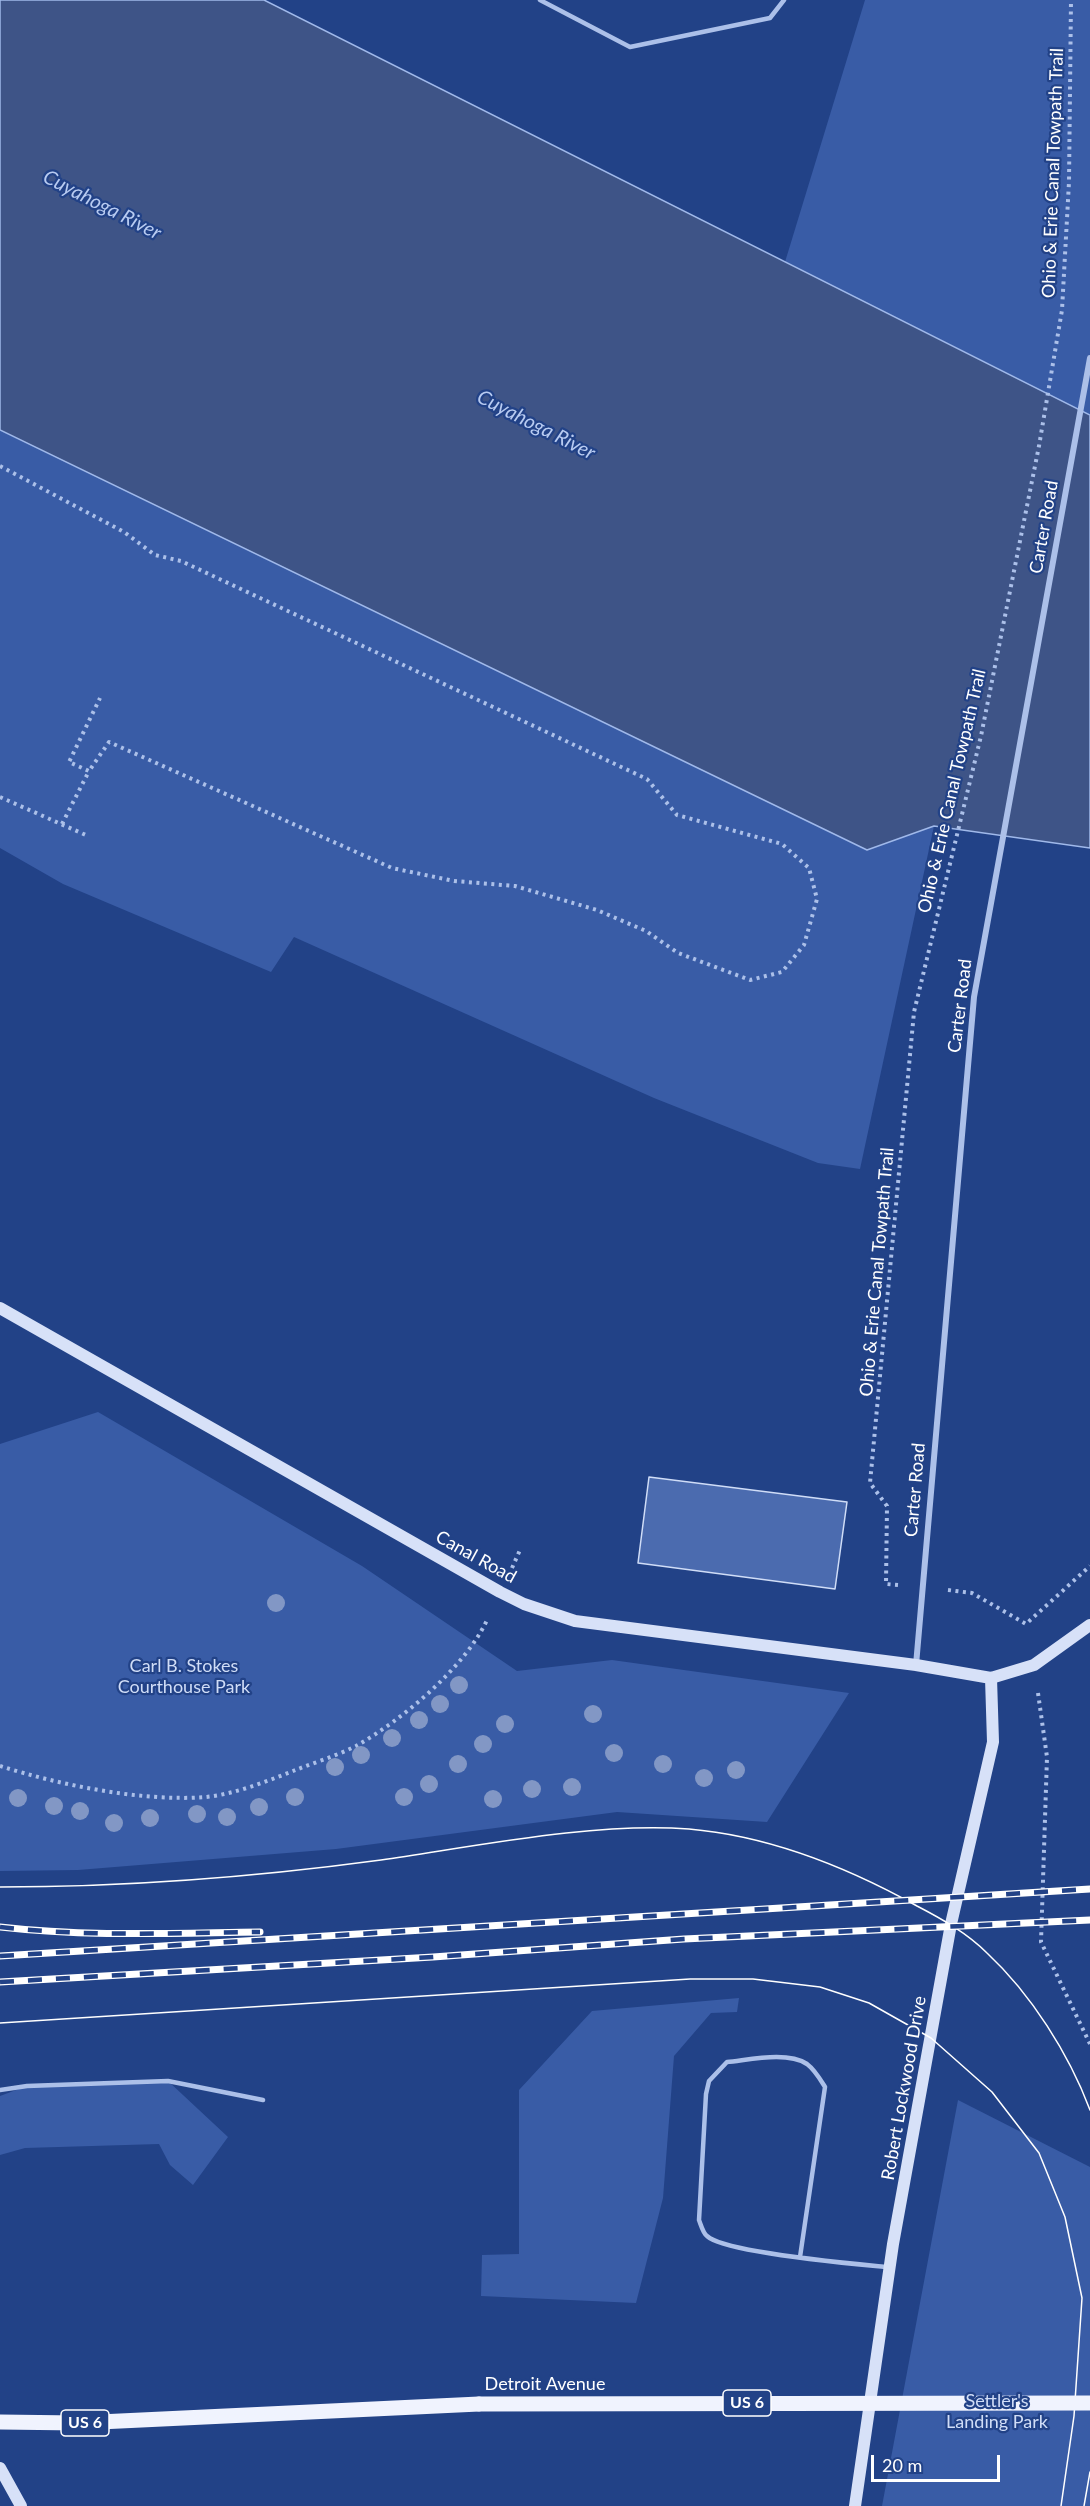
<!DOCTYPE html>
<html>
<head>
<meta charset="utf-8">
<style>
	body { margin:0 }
	#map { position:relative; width:1090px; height:2506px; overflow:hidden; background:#224287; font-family:Lato,sans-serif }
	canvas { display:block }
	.scale { position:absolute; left:871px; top:2455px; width:129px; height:27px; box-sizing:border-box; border:3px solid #fff; border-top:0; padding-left:8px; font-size:18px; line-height:21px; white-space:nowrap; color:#fff; -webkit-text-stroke:4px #224287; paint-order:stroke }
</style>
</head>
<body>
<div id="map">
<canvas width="1090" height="2506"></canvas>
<div class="scale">20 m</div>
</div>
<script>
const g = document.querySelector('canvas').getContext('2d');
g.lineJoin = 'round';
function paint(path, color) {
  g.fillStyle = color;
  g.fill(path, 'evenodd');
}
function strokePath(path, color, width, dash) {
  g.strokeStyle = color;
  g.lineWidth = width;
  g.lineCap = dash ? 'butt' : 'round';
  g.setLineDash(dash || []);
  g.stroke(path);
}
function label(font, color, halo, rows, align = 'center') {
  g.font = font + ' Lato,sans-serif';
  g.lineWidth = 4.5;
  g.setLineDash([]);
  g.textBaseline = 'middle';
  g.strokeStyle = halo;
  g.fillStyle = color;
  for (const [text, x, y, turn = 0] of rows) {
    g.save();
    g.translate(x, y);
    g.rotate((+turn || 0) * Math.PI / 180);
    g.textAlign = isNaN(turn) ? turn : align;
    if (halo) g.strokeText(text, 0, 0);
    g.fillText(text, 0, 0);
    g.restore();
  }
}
const green = new Path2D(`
	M865,0h225v415l-305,-153z
	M0,430l867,420 67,-24 -74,343 -42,-6 -164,-65 -360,-161 -23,35 -208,-88 -63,-36z
	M98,1412l264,154 155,105 95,-11 237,33 -82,129 -150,-10 -281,37 -258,21 -78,1v-427z
	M739,1998l-2,14 -26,1 -37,43 -11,142 -27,105 -155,-7 1,-41 37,-1v-164l73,-79z
	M168,2081l60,56 -35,48 -23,-20 -11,-21 -134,4 -25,7v-59l27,-10z
	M958,2100l132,67v339h-208z`);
const water = new Path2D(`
	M0,0h264l826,415v433l-156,-22 -67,24 -867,-420z`);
const building = new Path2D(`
	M649,1477l198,25 -12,87 -197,-26z`);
const path = new Path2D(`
	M0,466l124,66 31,23 26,6 466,218 30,36 105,29 27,24 8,31 -13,46 -22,27 -32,8 -72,-27 -32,-22 -49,-21 -82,-24 -61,-5 -62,-13 -283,-126 -20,29
	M0,797l88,39
	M62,824l27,-53 -20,-9 31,-64
	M512,1568l8,-18
	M898,1585l-12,-1 1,-78 -17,-23 44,-471 67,-276 58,-290 23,-136 7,-128 2,-182
	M948,1590l24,3 54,31 64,-58
	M1038,1693l9,64 -6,185 49,102
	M0,1766c60,19 142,36 206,31 29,-3 59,-15 87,-26 20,-8 43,-15 63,-25 46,-26 110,-79 132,-128`);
const lane = new Path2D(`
	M540,0l90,47 140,-29 14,-18
	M0,2090l27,-4 141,-5 95,19
	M800,2257l25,-170c-5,-8 -10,-17 -18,-23 -20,-13 -58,-4 -80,-2l-18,19 -3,13 -7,126c2,5 4,13 8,16 18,17 149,28 180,31`);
const street = new Path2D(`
	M916,1665l58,-668 116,-639`);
const secondary = new Path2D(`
	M0,1308l500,284 24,12 51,17 341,44 75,13 43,-13 56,-40
	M0,2468l21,38
	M855,2506l38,-262 58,-320 42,-182 -2,-64`);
const primary = new Path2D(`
	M0,2422l78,1 401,-19`);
const tram = new Path2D(`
	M0,1887c127,0 255,-10 381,-27 96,-14 212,-38 308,-31 81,7 158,38 228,77 25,13 50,27 70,47 44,41 82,101 103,157
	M0,2023l690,-44h63l67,8 49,16 62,35 61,54 47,61 26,64 17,81 -8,118 -13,90
	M1084,2506l6,-34`);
const rail = new Path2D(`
	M0,1927c86,10 174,6 260,5
	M0,1956l1090,-67
	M0,1982l433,-25 251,-18 406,-19`);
const primaryBridge = new Path2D(`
	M479,2404l611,-1`);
const trees = [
	[276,1603],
	[459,1685],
	[440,1704],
	[593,1714],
	[419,1720],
	[505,1724],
	[392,1738],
	[483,1744],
	[614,1753],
	[361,1755],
	[458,1764],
	[663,1764],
	[335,1767],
	[736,1770],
	[704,1778],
	[429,1784],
	[572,1787],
	[532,1789],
	[295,1797],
	[404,1797],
	[18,1798],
	[493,1799],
	[54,1806],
	[259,1807],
	[80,1811],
	[197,1814],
	[227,1817],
	[150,1818],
	[114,1823]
];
const shields = [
	[747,2403,48],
	[85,2423,48]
];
const shieldNames = [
	["US 6",747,2403],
	["US 6",85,2423]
];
const streetNames = [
	["Ohio & Erie Canal Towpath Trail",1053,173,-88],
	["Carter Road",1044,527,-80],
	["Ohio & Erie Canal Towpath Trail",952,791,-77],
	["Carter Road",960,1006,-83],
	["Ohio & Erie Canal Towpath Trail",877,1272,-85],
	["Carter Road",915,1490,-85],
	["Canal Road",476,1557,29],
	["Robert Lockwood Drive",904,2088,-80],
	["Detroit Avenue",545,2384]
];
const parkNames = [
	["Carl B. Stokes",184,1666],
	["Courthouse Park",184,1687],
	["Settler's",997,2401],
	["Landing Park",997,2422]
];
const waterNames = [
	["Cuyahoga River",102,205,27],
	["Cuyahoga River",536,425,27]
];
paint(green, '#395ca6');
paint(water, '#3e5487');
strokePath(water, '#a0b9ea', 1.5);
paint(building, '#4b6baf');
strokePath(building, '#d0ddf7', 1.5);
strokePath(path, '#acc0e9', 4, [3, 4.5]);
strokePath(lane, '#acc0e9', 4.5);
strokePath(street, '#acc0e9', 6);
strokePath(secondary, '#d7e1f8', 12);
strokePath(primary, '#f0f3fe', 15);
strokePath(tram, '#fff', 1.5);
strokePath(rail, '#fff', 7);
strokePath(rail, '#224287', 4.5, [14]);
strokePath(primaryBridge, '#f0f3fe', 15);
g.fillStyle = '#8297c5';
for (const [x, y] of trees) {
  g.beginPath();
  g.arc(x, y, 9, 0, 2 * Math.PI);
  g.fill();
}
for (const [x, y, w] of shields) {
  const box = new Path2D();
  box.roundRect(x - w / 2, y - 13, w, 26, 4.5);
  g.fillStyle = '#224287';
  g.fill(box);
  strokePath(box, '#fff', 1.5);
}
label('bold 16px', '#fff', null, shieldNames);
label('18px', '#fff', '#224287', streetNames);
label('18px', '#d0ddf7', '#224287', parkNames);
label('italic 20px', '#b8cbf1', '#224287', waterNames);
</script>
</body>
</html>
